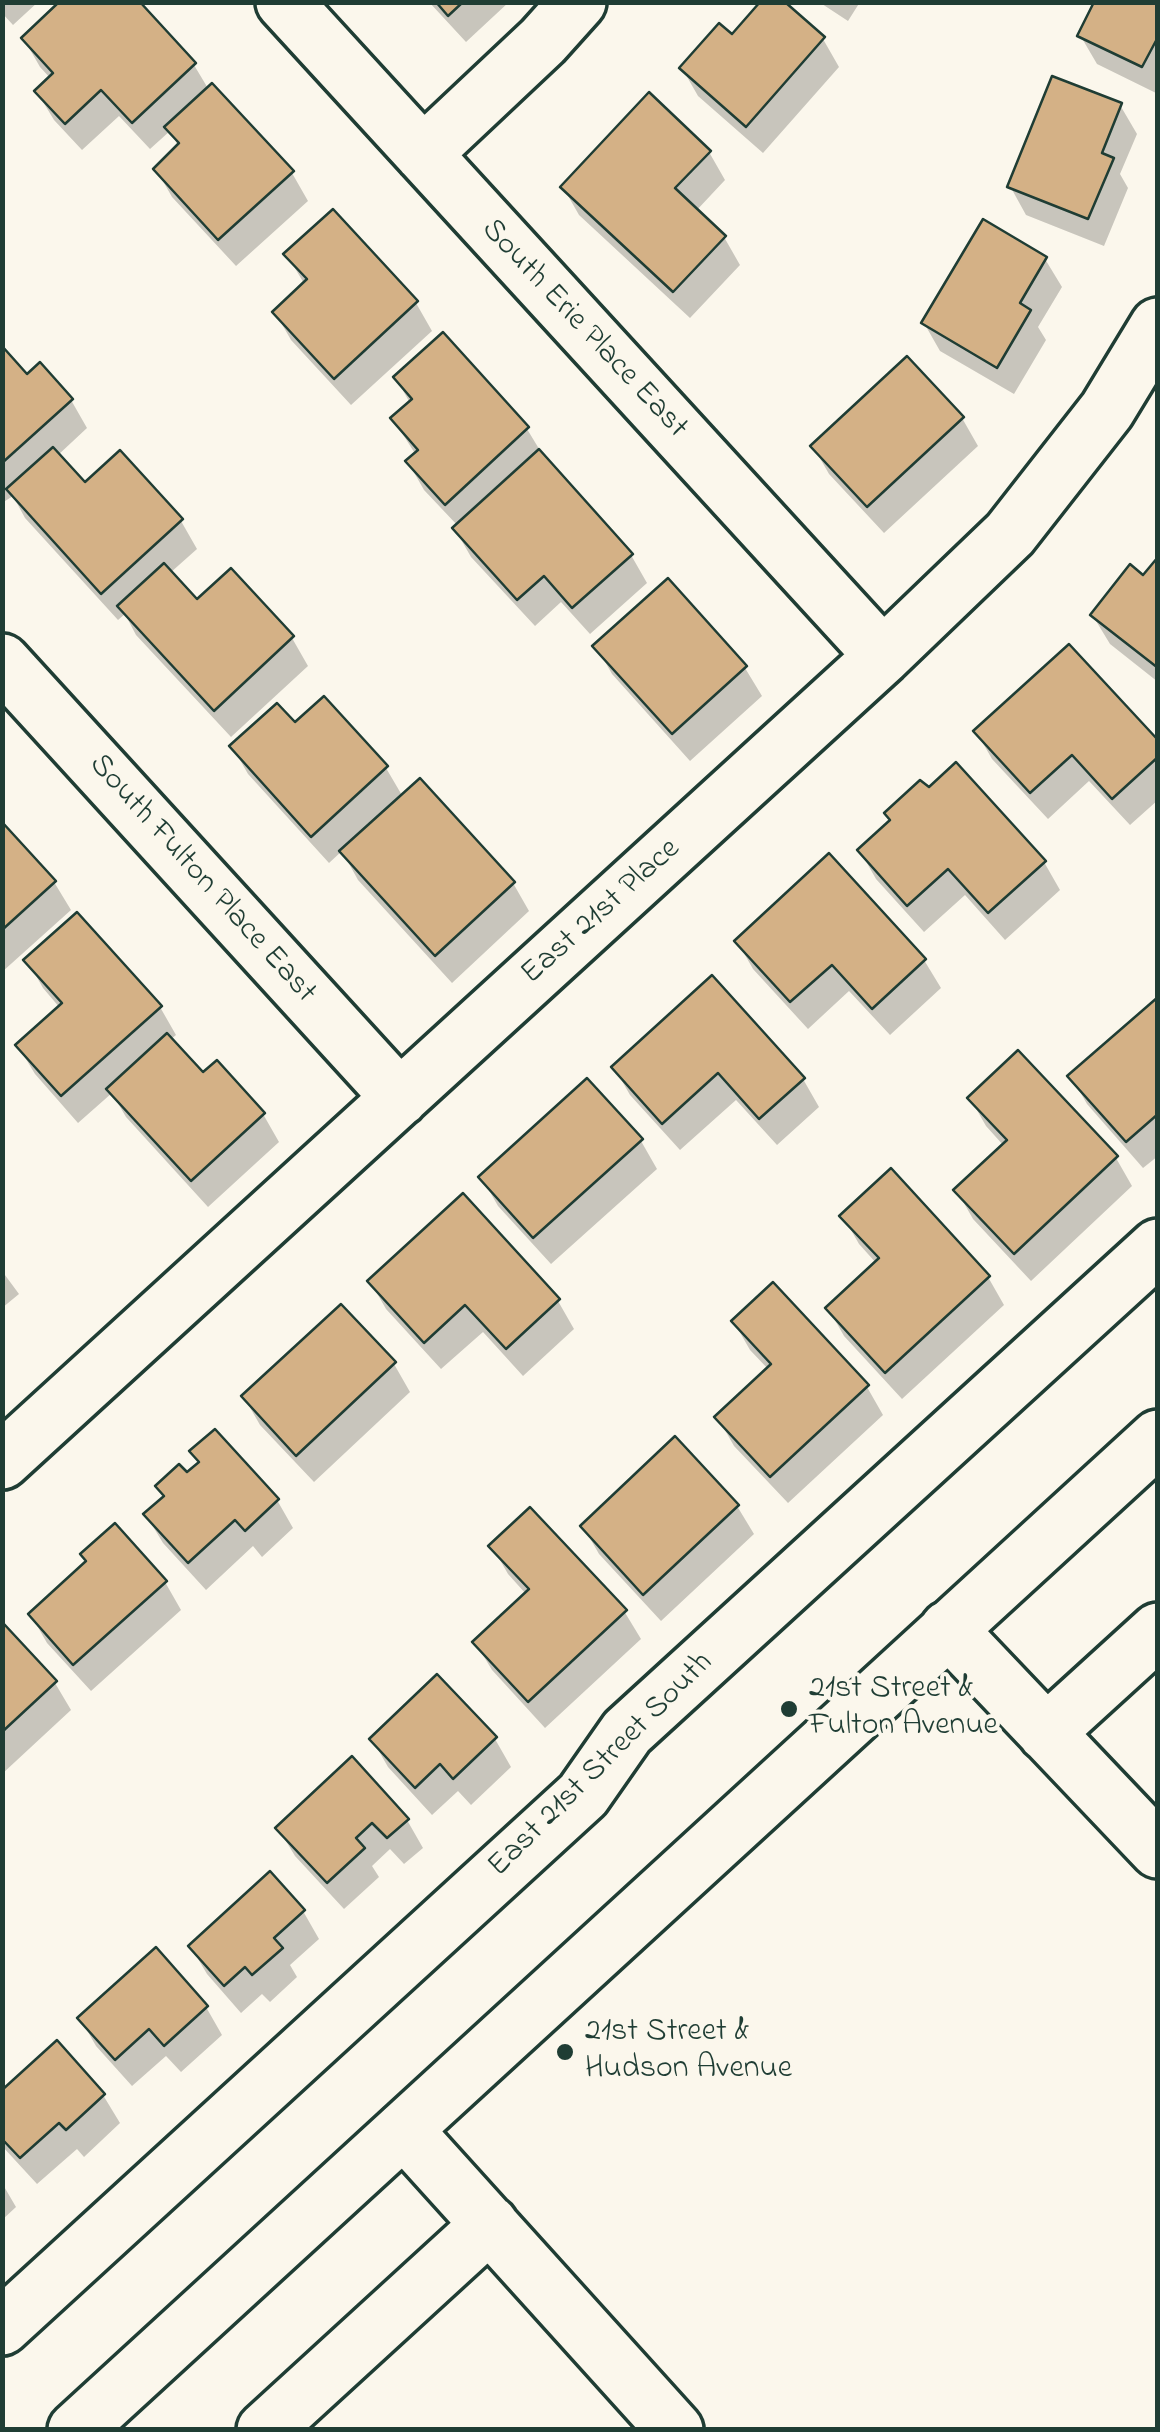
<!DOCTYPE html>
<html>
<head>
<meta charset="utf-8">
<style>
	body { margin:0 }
	#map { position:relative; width:1160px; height:2432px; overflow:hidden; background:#fbf7ec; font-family:"Indie Flower",sans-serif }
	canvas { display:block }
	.frame { position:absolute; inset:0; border:5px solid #1f3d34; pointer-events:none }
</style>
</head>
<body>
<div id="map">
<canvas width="1160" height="2432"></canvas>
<div class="frame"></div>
</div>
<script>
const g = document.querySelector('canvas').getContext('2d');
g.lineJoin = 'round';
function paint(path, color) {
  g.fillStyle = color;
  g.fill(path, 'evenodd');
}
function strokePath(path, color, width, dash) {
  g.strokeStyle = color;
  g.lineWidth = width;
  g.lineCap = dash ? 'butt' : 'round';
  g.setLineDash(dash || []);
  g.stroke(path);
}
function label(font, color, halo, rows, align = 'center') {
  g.font = font + ' "Indie Flower",sans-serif';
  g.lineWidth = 8;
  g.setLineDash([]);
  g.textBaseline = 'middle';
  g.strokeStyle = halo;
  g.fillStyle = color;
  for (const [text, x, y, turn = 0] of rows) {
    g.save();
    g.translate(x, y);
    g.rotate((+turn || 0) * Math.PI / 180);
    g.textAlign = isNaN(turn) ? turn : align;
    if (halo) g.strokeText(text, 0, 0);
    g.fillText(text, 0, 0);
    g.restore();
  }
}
const shadow = new Path2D(`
	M2,2h36l-25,23 -11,-12z
	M429,2h80l-43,40z
	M819,2h41l-12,19z
	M1158,2v92l-61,-30 -17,-29z
	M732,38l91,1 16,28 -76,86 -65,-57 -16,-28z
	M24,39l170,26 15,25 83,83 16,28 -72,65 -64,-69 -16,-28 23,-22 -9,-16 -20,18 -31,-33 -37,34 -28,-30 -17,-28 14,-13 -11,-12z
	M1120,105l17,29 -17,40 8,14 -24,58 -78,-31 -16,-29z
	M709,152l16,28 -29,31 28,26 16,28 -50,53 -111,-103 -16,-28z
	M287,255l129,48 16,28 -81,74 -60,-65 -16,-28 30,-27z
	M1045,259l17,28 -24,40 8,13 -32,54 -74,-43 -16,-28z
	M443,336l84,93 17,28 87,98 16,28 -57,51 -29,-32 -26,24 -64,-69 -16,-28 3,-3 -34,-36 -16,-28 8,-7 -23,-36 17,-16 -14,-25z
	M2,350l25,27 44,23 16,28 -30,28 27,30 97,35 16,28 -27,24 27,30 95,35 16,28 -77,71 -95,-102 -11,-21 -7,6 -93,-102 -12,-22 -11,7z
	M962,418l16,28 -94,87 -55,-59 -16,-28z
	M1158,561v121l-48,-38 -17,-28 50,-38z
	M667,581l78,87 17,28 -72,65 -78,-87 -16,-28z
	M324,699l62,69 17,29 110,86 16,28 -77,72 -94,-103 -16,-29 -13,12 -81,-89 -16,-28 63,-20z
	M976,731l182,13v56l-28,25 -41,-44 -41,38 -56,-60z
	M2,825l52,57 17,28 -69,62z
	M860,851l184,11 16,28 -55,50 -40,-45 -41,37 -48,-53z
	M737,941l187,19 17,28 -51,47 -41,-44 -41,38 -55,-60z
	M27,960l133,47 16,28 -6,5 33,35 60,39 16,28 -71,65 -82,-90 -14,-24 -34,30 -43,-49 -17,-28 42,-38 -17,-20z
	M712,979l91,100 16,28 -42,38 -41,-45 -56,50 -50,-55 -16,-28z
	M1157,1000l1,156 -15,12 -56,-64 -16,-28z
	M970,1098l146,60 16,28 -101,95 -58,-62 -16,-28 47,-45 -18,-20z
	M641,1141l16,28 -106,95 -53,-58 -16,-28z
	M463,1197l95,104 16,28 -51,47 -40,-44 -42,37 -55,-60 -16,-28z
	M843,1216l145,61 16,28 -102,94 -58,-63 -16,-28 49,-44 -18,-20z
	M2,1271l17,23 -17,14z
	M341,1307l53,57 16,28 -96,90 -54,-57 -16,-28z
	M734,1322l133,65 16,28 -95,88 -54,-57 -16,-28 51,-48 -19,-20z
	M192,1452l85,48 16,28 -31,29 -9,-11 -47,44 -43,-47 -17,-28 19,-17 -7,-12 29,-10 13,-11z
	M737,1506l17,28 -93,87 -62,-67 -16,-28z
	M492,1546l132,65 17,28 -96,89 -53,-58 -17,-28 51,-48 -18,-20z
	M165,1582l16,28 -90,81 -44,-48 -16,-28z
	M2,1628l53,55 16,27 -69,64z
	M372,1739h123l16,28 -40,38 -13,-14 -26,24 -44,-48z
	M407,1820l16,28 -19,16 -14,-15 -18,17 7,11 -35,32 -49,-53 -17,-28z
	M303,1911l16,28 -29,26 7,12 -27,25 -8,-8 -21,19 -34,-39 -16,-27z
	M206,2007l16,28 -41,37 -15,-16 -34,30 -36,-40 -16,-28z
	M2,2093l101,2 17,28 -36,34 -7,-8 -40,35 -35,-38z
	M2,2183l14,24 -14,13z`);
const building = new Path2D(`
	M59,2h81l56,61 -64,60 -31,-33 -36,34 -31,-33 19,-18 -32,-35z
	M436,2h27l-15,14z
	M760,2h25l40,35 -79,90 -67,-59 40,-45 13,11z
	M1094,2h64v35l-16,30 -65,-31z
	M1052,76l70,27 -20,50 12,5 -26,61 -81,-32z
	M212,83l82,88 -76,69 -65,-71 26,-26 -15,-16z
	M649,92l62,59 -36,37 51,48 -53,56 -113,-105z
	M333,209l85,92 -84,78 -62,-67 35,-33 -24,-25z
	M983,219l64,38 -27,46 11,7 -34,58 -76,-45z
	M443,332l86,95 -84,78 -40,-44 13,-11 -28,-32 22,-19 -19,-22z
	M2,346l25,28 13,-12 33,37 -71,64z
	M907,356l57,61 -97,90 -57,-61z
	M53,447l32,35 35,-32 63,69 -82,75 -95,-105z
	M539,449l94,105 -61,54 -28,-32 -27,24 -65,-72z
	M1158,557v111l-68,-53 40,-51 13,11z
	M164,563l33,36 34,-31 63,68 -80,75 -97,-105z
	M668,578l79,88 -75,68 -80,-88z
	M1069,644l89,96v17l-46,42 -40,-44 -42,38 -57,-62z
	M324,696l64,70 -77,71 -82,-91 48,-43 18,19z
	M956,762l90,99 -58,52 -40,-44 -41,37 -50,-56 33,-30 -6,-7 36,-33 9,7z
	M420,778l95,104 -80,74 -96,-105z
	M2,822l54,59 -54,49z
	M829,853l97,106 -54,50 -40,-44 -42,37 -56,-61z
	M77,912l85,94 -101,90 -46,-51 47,-42 -39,-43z
	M712,975l93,103 -46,41 -41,-46 -56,51 -51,-57z
	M1158,997v117l-32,28 -59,-66z
	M167,1033l36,39 14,-12 48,53 -74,68 -85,-92z
	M1018,1050l100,106 -104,98 -61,-64 54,-50 -40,-42z
	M587,1078l56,61 -110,99 -55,-61z
	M891,1168l99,108 -105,97 -60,-65 54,-50 -40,-42z
	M463,1193l97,106 -54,50 -41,-44 -41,38 -57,-62z
	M773,1282l96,103 -99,92 -56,-60 57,-53 -40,-43z
	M341,1304l55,58 -100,94 -55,-60z
	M215,1429l64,70 -34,32 -10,-11 -47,43 -45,-49 21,-18 -9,-10 24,-22 8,8 12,-10 -10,-11z
	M675,1436l64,69 -96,90 -63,-69z
	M530,1507l97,103 -99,92 -56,-60 57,-53 -41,-43z
	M115,1523l52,58 -94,84 -45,-51 58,-53 -6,-7z
	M4,1624l53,57 -55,51v-107z
	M437,1674l60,63 -44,42 -13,-15 -25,24 -46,-49z
	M352,1756l57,63 -22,19 -15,-15 -16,15 9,10 -38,35 -52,-55z
	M270,1871l35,39 -31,28 9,10 -31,27 -7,-8 -21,19 -36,-40z
	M156,1947l52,59 -44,40 -15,-17 -34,31 -38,-42z
	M57,2040l48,54 -39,36 -7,-7 -39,35 -18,-19v-49z`);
const minor = new Path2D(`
	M284,2l599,654
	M423,154l120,-113 35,-39
	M2,662l398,436
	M2,1461l881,-805 127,-122 97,-124 51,-84
	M948,1629l210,221
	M1046,1733l112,-102
	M404,2130l271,300
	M2,2327l581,-532 44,-63 531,-485
	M265,2430l225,-206`);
const secondary = new Path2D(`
	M76,2430l1082,-992`);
const markers = [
	[789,1709,10,"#1f3d34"],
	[565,2052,10,"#1f3d34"]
];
const streetNames = [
	["South Erie Place East",583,330,47],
	["South Fulton Place East",201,880,48],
	["East 21st Place",602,913,-42],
	["East 21st Street South",602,1766,-45]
];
const poiNames = [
	["21st Street &",809,1691],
	["Fulton Avenue",809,1728],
	["21st Street &",585,2034],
	["Hudson Avenue",585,2071]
];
paint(shadow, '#0003');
paint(building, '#d4b186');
strokePath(building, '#1f3d34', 2.5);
strokePath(minor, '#1f3d34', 62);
strokePath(secondary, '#1f3d34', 62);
strokePath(minor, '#fbf7ec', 55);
strokePath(secondary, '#fbf7ec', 55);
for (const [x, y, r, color] of markers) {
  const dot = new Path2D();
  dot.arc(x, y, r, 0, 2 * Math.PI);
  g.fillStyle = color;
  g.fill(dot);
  strokePath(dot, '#fbf7ec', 4);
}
label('32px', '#1f3d34', '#fbf7ec', streetNames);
label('32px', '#1f3d34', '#fbf7ec', poiNames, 'left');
</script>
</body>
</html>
